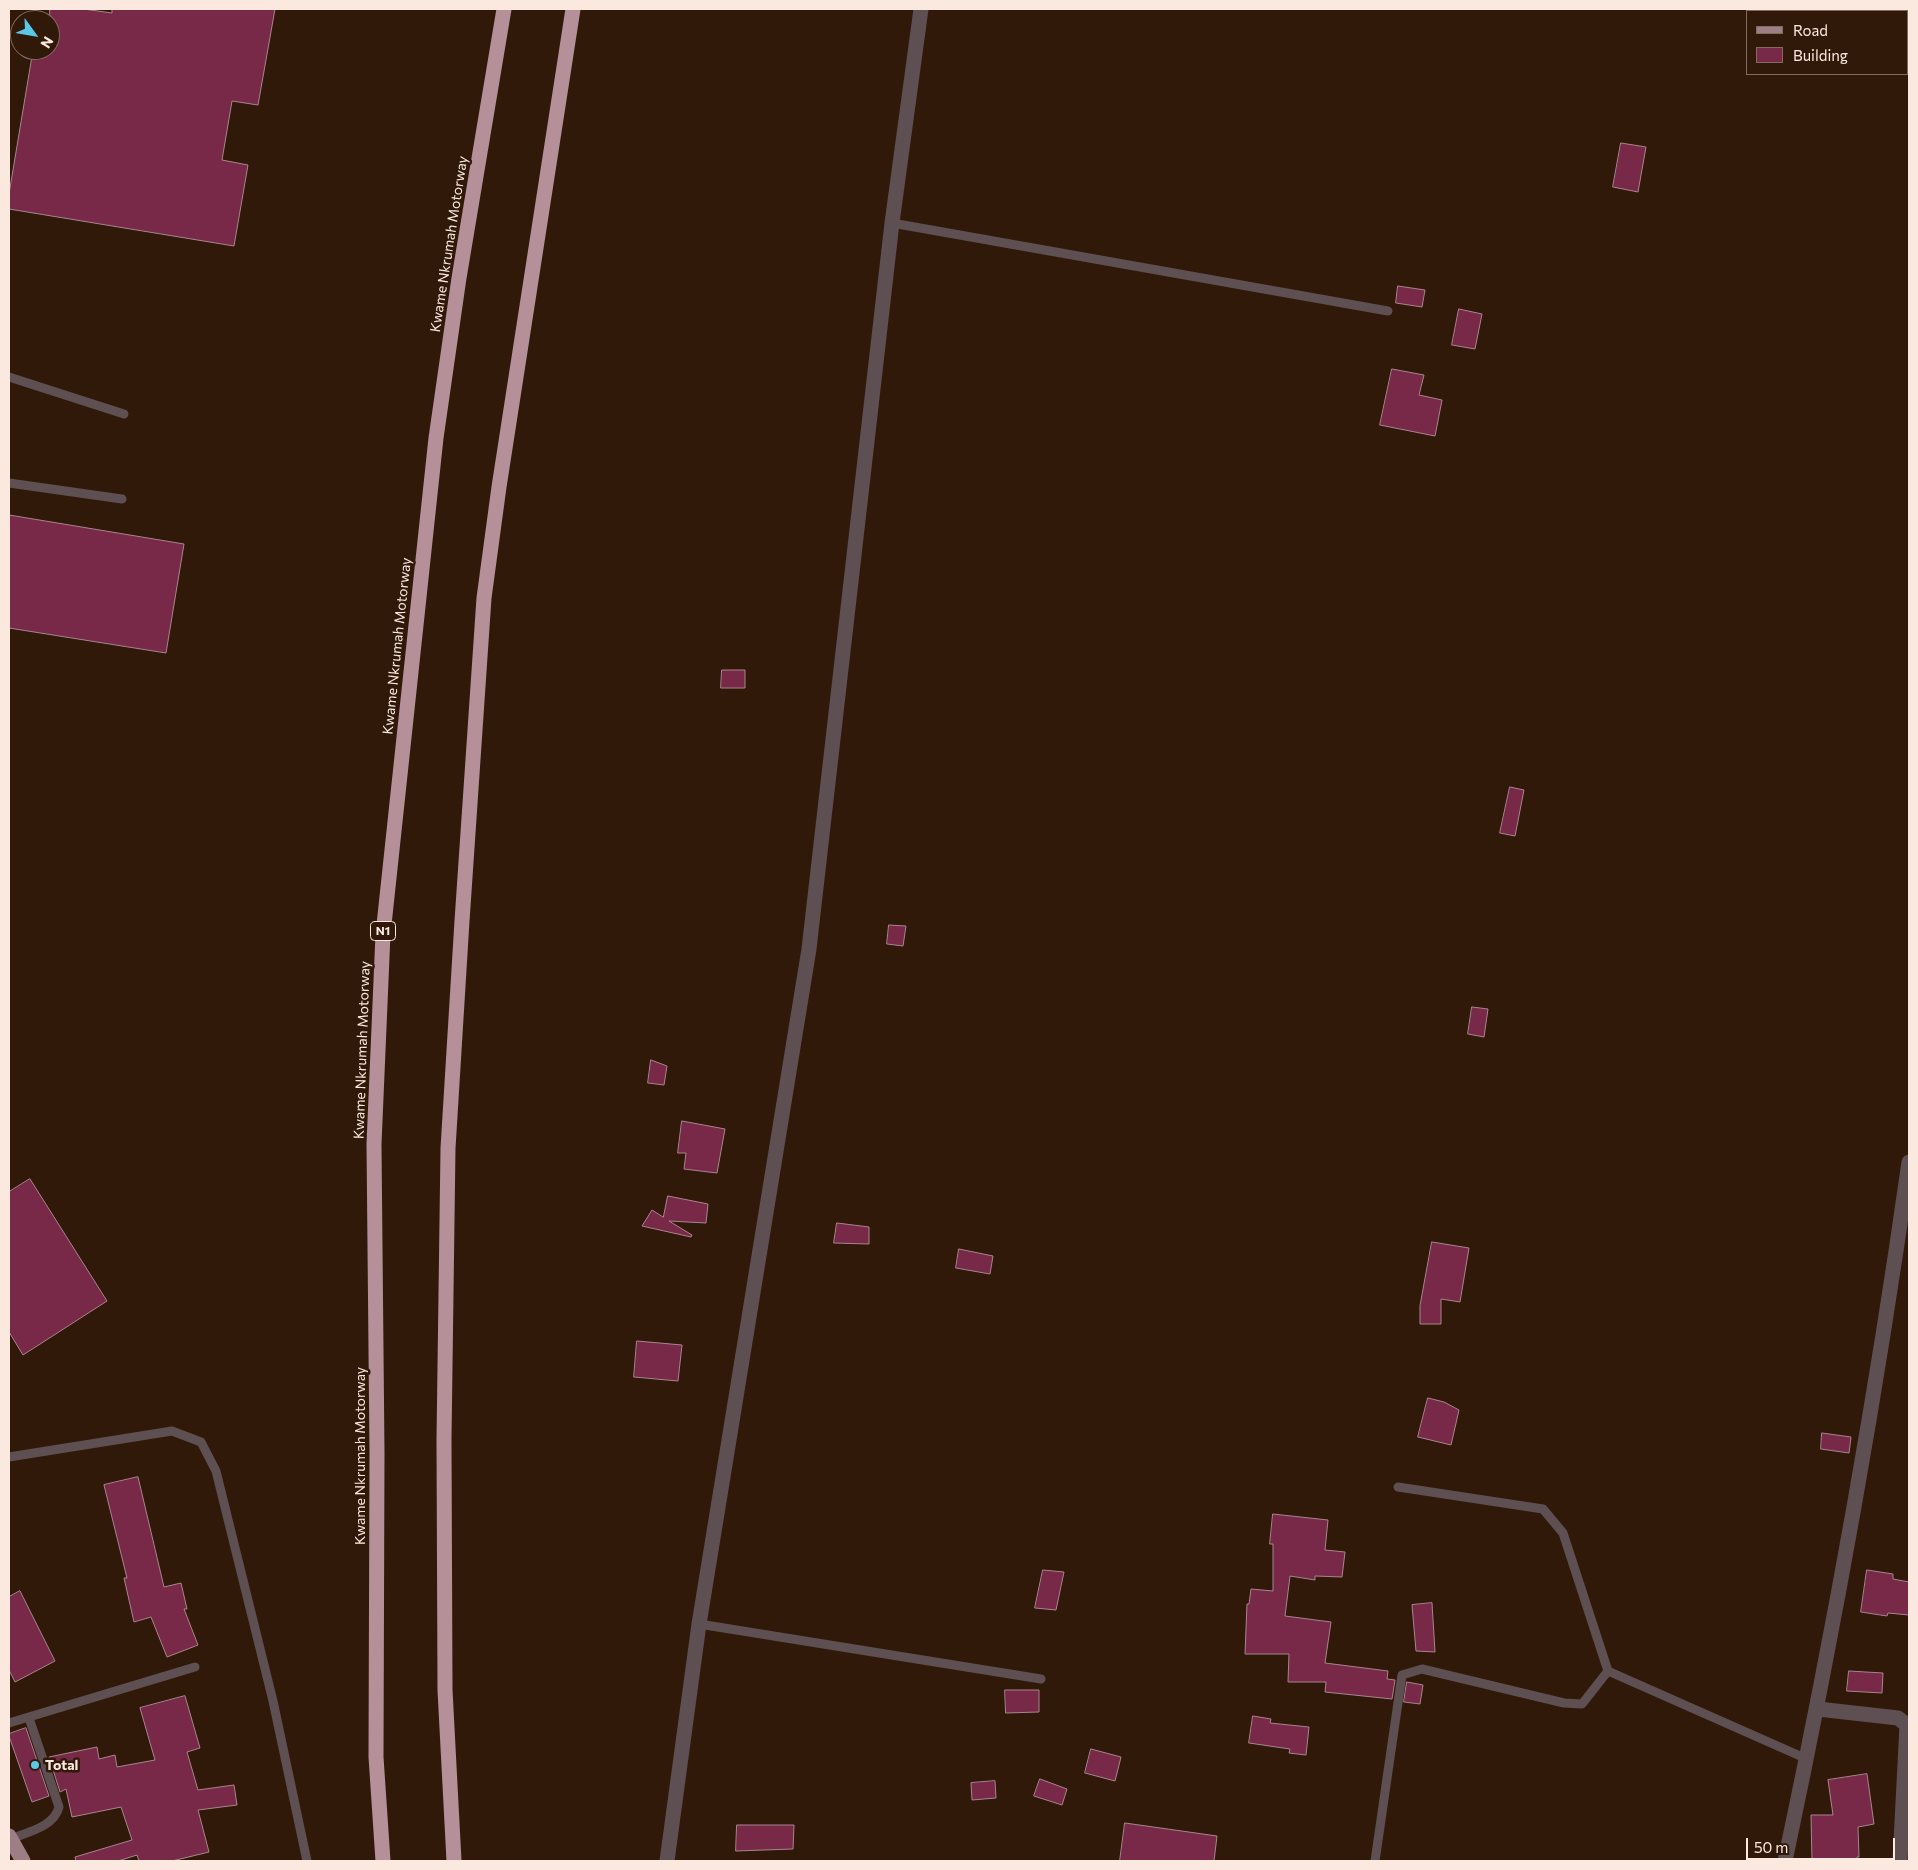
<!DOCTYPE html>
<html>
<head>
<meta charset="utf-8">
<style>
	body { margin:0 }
	#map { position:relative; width:1918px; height:1870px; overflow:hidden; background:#31190a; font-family:Commissioner,sans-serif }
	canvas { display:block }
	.frame { position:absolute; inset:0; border:10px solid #fbe9e0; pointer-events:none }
	.legend { position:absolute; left:1746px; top:10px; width:162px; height:65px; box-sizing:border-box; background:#31190a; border:1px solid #826c60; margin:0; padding:6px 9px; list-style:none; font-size:15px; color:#fbe9e0 }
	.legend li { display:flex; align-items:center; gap:10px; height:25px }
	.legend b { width:25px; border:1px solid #826c60 }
	.north { position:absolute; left:10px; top:10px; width:50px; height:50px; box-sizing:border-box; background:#31190a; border:1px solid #826c60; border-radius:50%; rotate:122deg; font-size:14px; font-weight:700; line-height:20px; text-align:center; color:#fbe9e0 }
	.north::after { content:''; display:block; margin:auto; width:18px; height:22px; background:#5ac8e6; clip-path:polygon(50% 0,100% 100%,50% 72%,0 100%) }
	.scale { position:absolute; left:1746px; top:1838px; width:149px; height:22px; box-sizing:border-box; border:2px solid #fbe9e0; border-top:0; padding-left:6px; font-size:15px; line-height:18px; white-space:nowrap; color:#fbe9e0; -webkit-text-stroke:4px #31190a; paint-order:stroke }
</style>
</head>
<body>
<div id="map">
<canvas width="1918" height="1870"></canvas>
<div class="frame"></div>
<ul class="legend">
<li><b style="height:6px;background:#9d7e84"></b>Road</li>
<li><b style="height:14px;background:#772947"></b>Building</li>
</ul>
<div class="north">N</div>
<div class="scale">50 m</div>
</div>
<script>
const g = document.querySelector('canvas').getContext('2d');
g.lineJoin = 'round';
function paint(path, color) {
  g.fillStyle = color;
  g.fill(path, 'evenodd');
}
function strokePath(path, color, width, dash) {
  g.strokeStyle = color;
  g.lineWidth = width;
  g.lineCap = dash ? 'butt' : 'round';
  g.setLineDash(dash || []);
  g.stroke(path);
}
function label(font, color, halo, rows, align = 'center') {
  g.font = font + ' Commissioner,sans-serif';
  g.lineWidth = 5;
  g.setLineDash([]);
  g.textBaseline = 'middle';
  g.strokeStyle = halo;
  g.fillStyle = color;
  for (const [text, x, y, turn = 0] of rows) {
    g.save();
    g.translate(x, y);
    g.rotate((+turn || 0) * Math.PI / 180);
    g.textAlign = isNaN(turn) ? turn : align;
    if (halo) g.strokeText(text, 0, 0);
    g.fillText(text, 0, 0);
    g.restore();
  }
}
const building = new Path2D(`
	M50,9h33l29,4v-4h163l-17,96 -26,-4 -10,59 26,5 -14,81 -225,-37v-15l24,-144h17z
	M1621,143l25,4 -8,45 -25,-5z
	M1398,286l27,4 -3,17 -26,-4z
	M1459,309l23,5 -7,35 -23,-4z
	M1392,369l32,6 -5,20 23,5 -7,36 -55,-11z
	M9,515l175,29 -18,109 -157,-25z
	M722,670h23v18h-24z
	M1510,787l14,3 -9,46 -15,-3z
	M889,925l17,1 -3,20 -16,-2z
	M1472,1007l16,2 -4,28 -16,-3z
	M651,1060l16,6 -3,19 -16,-2z
	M682,1121l43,8 -8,44 -33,-4 2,-16h-8z
	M30,1179l77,122 -84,54 -14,-23v-140z
	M668,1196l40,8 -2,19 -37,-2 23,14 -1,2 -49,-11 10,-16 11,7z
	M837,1223l32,4v17l-35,-1z
	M1432,1242l37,6 -9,54 -19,-3v25h-21v-18z
	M959,1249l34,7 -3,18 -34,-6z
	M637,1341l45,4 -4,36 -44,-4z
	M1428,1398l16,4 15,8 -8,35 -33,-8z
	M1822,1433l29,4 -2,16 -28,-4z
	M138,1477l26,110 17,-4 6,26h-3l14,36 -31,12 -16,-40 -17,5 -10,-44h3l-23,-93z
	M1273,1514l55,6 -3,30 20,2 -3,25 -27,-1v4l-25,-4 -5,40 46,6 -6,41 63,8 -1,8 8,1 -3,19 -67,-7 1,-10h-38l1,-28h-44l2,-50h2l2,-15 22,2v-47h-3z
	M1043,1570l21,2 -8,38 -21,-2z
	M1867,1570l26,4v5l16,3v33l-21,-2 -1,3 -26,-4z
	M20,1591l35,70 -40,21 -6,-12v-73z
	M1432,1603l3,49 -19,-1 -4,-46z
	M1849,1671l34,2 -1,20 -35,-2z
	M1407,1682l16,3 -3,19 -16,-2z
	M1005,1690h34v22l-33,1z
	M185,1696l15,52 -13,4 11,38 36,-5 3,20 -39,5 11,42 -37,9h-33l-2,-6 -19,6h-42l-1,-4 57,-17 -11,-33 -49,10 -6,-28 -6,3 -11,-35 48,-10 2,12 16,-4 2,12 38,-7 -15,-52z
	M1253,1716l18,3 -1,4 39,4 -3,28 -17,-2 1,-4 -41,-6z
	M26,1728l23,68 -17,6 -23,-66v-2z
	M1091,1749l30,8 -6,24 -30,-8z
	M1867,1774l7,50 -16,3 1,30h-2v4h-45l-1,-46h22l-5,-35z
	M1040,1779l27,10 -5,16 -28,-9z
	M995,1781l1,17 -24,2 -1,-17z
	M1125,1823l92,13 -3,25h-94z
	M737,1825h57l-1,24 -57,2z`);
const service = new Path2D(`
	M892,223l496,88
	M9,377l115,37
	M9,483l113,16
	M9,1457l163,-26 29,11 15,29 57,230 34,160
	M1398,1487l145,22 20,24 45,138 199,88
	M699,1624l342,55
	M9,1723l186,-56
	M10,1839c18,-7 44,-12 49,-32l-30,-89
	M1375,1861l27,-186 20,-6 142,34 18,1 26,-33`);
const minor = new Path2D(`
	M1818,1709l80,9 9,7 -7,136
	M667,1861l32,-237 110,-675 83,-726 29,-214
	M1785,1861c49,-231 91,-465 124,-699`);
const primary = new Path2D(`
	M9,1836l14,25`);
const motorway = new Path2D(`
	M383,1861l-7,-104 1,-304 -3,-309 9,-210 53,-496 23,-160 45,-269
	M454,1861l-9,-171 -1,-251 4,-291 14,-227 22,-323 15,-111 74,-478`);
const markers = [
	[35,1765,5,"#5ac8e6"]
];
const shields = [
	[383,931,25]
];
const shieldNames = [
	["N1",383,931]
];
const streetNames = [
	["Kwame Nkrumah Motorway",449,244,-81],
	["Kwame Nkrumah Motorway",397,646,-84],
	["Kwame Nkrumah Motorway",362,1050,-88],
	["Kwame Nkrumah Motorway",360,1456,-90]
];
const poiNames = [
	["Total",45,1765]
];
paint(building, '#772947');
strokePath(building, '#a8858f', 1);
strokePath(service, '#5e4f52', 9);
strokePath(minor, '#5e4f52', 15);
strokePath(primary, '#9d7e84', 15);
strokePath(motorway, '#b59098', 15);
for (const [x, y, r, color] of markers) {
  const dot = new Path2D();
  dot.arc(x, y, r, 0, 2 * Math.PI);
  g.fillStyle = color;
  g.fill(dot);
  strokePath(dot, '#31190a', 2);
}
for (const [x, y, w] of shields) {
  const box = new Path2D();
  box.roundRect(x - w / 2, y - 9.5, w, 19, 4);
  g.fillStyle = '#31190a';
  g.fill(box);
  strokePath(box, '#fbe9e0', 1);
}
label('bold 12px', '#fbe9e0', null, shieldNames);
label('14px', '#fbe9e0', '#31190a', streetNames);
label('bold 14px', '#fbe9e0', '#31190a', poiNames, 'left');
</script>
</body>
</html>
